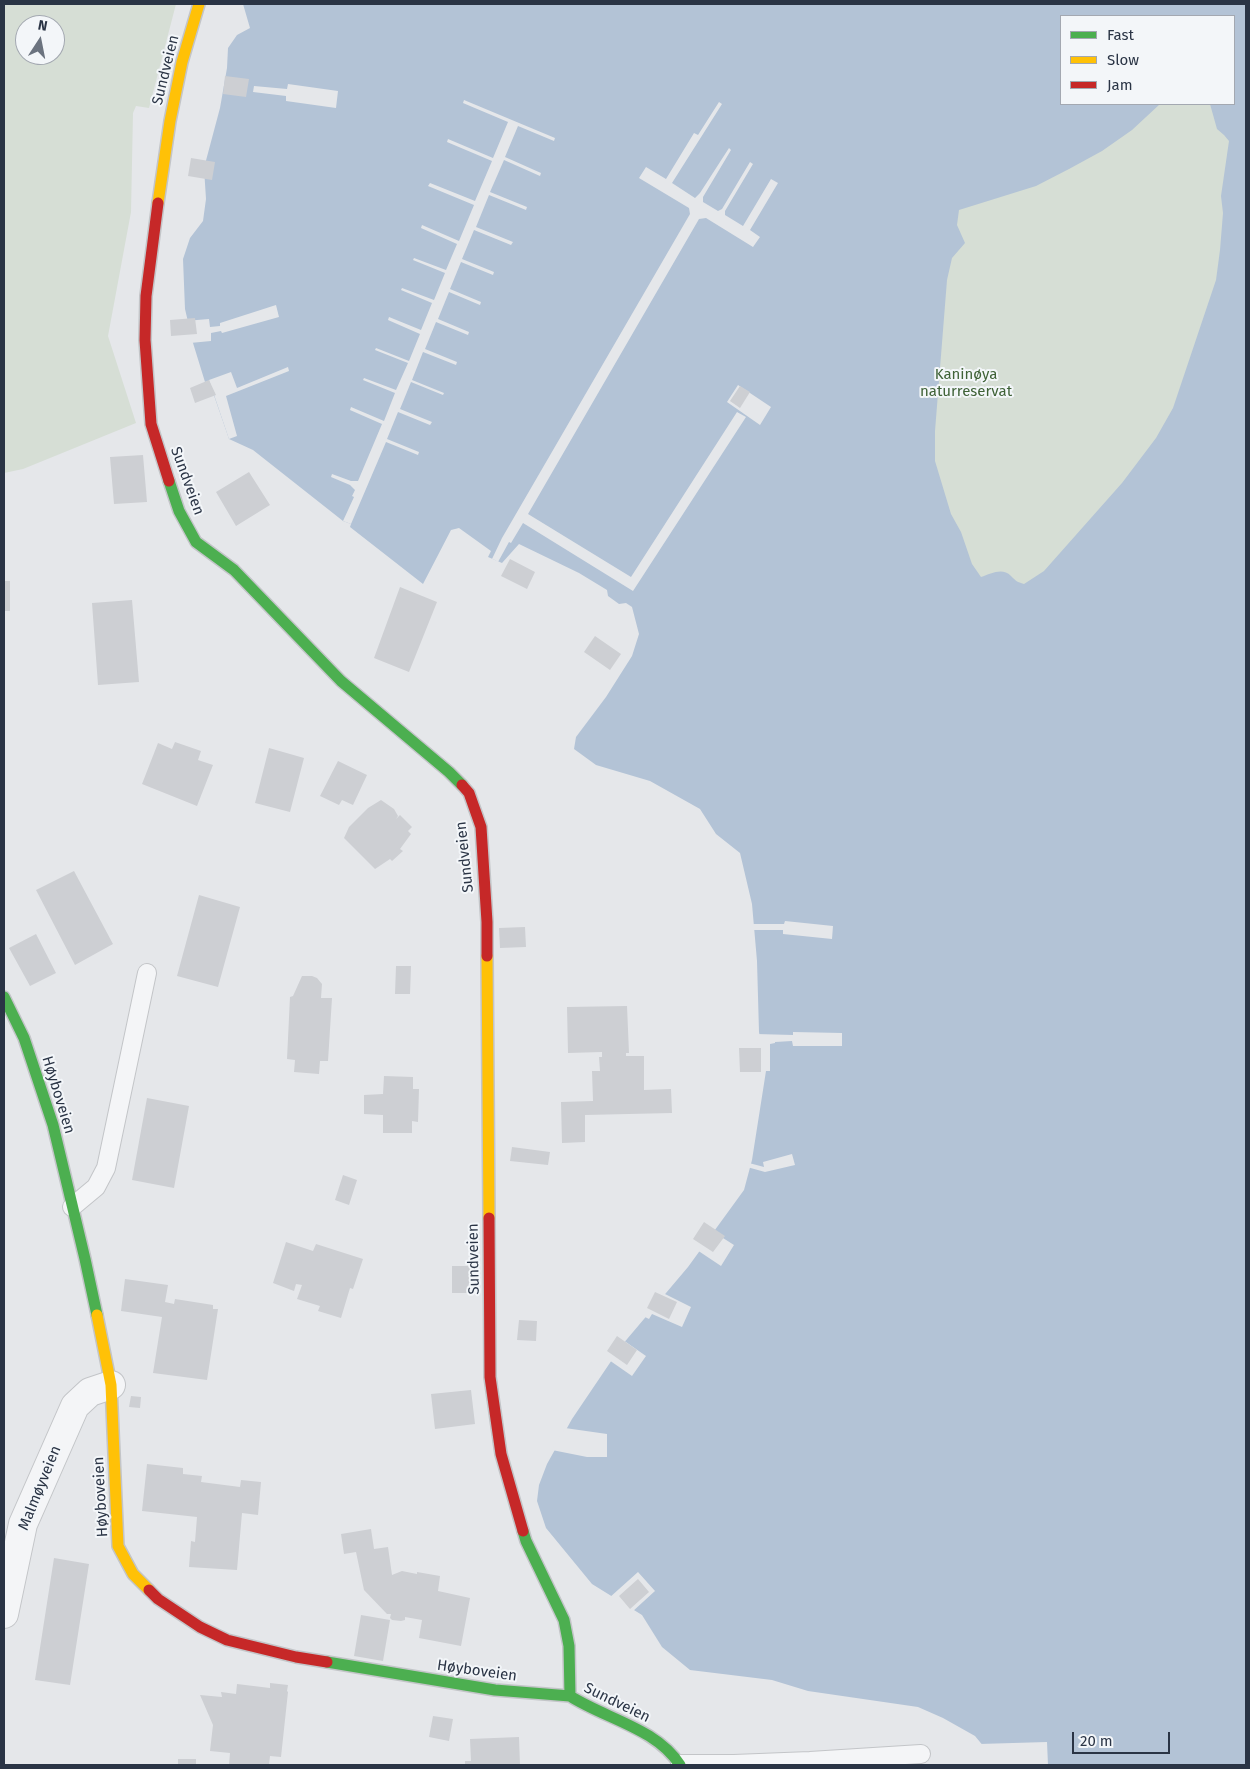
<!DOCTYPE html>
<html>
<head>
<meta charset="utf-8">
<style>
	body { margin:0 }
	#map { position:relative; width:1250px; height:1769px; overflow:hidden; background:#e5e7ea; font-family:"Fira Sans",sans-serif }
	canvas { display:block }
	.frame { position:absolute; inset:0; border:5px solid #2a3445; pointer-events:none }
	.legend { position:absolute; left:1060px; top:15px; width:175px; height:90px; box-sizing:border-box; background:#f3f6f9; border:1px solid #a3a8b1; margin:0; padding:6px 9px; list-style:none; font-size:15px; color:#2a3445 }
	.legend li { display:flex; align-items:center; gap:10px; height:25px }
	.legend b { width:25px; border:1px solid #a3a8b1 }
	.north { position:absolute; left:15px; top:15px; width:50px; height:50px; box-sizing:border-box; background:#f3f6f9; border:1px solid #a3a8b1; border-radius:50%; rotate:11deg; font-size:14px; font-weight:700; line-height:20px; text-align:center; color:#2a3445 }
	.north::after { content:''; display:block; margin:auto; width:18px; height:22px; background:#6b737f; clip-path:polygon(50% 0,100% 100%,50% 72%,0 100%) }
	.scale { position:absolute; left:1072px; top:1732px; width:98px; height:22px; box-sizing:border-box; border:2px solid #2a3445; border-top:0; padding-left:6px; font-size:15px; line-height:18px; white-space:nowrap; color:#2a3445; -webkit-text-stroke:4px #f3f6f9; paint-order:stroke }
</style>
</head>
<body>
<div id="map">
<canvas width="1250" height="1769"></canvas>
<div class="frame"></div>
<ul class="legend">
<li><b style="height:6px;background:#4caf50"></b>Fast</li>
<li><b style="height:6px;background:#ffc107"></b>Slow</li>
<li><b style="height:6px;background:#c62828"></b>Jam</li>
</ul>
<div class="north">N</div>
<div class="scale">20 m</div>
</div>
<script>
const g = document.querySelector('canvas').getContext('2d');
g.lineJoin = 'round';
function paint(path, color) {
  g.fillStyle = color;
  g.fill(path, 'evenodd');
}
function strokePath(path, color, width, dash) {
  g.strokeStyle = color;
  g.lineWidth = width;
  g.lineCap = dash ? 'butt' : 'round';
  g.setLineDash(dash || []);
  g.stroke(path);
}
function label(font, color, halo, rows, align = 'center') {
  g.font = font + ' "Fira Sans",sans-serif';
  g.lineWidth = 4;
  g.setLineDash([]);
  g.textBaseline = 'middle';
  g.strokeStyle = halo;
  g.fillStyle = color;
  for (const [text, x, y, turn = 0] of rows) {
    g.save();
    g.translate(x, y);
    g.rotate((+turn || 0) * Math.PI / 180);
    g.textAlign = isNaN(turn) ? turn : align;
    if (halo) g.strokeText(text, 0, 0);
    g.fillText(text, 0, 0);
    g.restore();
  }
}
const green = new Path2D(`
	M4,4h172l-27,104 -13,-2 -3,7 -2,99 -23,124 28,87 -113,46 -19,4zM25,25h30v30h-30z
	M1246,4v701l-178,98 -323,-710 185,-83zM1061,16h173v88h-173z`);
const water = new Path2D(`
	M243,4h1003v1761h-247l-24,-29 -32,-18 -25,-11 -110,-16 -36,-11 -82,-10 -28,-23 -20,-32 -50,-31 -46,-56 -9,-27 2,-16 8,-21 25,-45 50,-74 66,-78 56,-77 8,-30 14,-89 -7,-39 -2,-71 -5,-57 -12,-51 -24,-19 -16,-25 -50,-28 -54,-16 -22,-16 2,-12 30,-40 26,-41 7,-22 -7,-27 -6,-4 -7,1 -11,-8 -1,-6 -28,-17 -60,-29 -17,19 -14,-6 3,-6 -32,-23 -8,2 -28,54 -73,-57 1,-3 -8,-3 -90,-71 -24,-11 -20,-58 -4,1 -12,-39 -8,-34 -2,-50 7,-21 13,-17 3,-22 -2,-31 16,-60 7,-40 1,-20 9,-13 13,-7zM1061,16h173v88h-24l7,25 7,6 5,6 -8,55 2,17 -3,37 -4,30 -43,128 -17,30 -34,45 -78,88 -20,13c-7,-2 -8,-3 -13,-8 -9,-9 -20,-2 -30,1l-9,-13 -11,-32 -10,-18 -16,-53v-30l12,-151 5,-22 13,-15 -8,-18 2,-15 77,-24 33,-17 33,-18 30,-21 28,-26h-99z`);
const pier = new Path2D(`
	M288,84l50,7 -2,17 -50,-7v-5l-33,-4 1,-6 33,3z
	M464,100l91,38 -1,3 -36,-15 -13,31 36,16 -1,3 -36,-16 -14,32 37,15 -1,3 -37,-15 -13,32 37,15 -2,3 -37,-15 -12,29 32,13 -1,3 -32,-13 -11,27 31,13 -1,3 -31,-13 -11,27 31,13 -1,3 -32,-13 -11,27 32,13 -1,3 -33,-13 -11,28 32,13 -1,2 -32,-13 -11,27 32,13 -2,3 -32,-13 -11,27 32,13 -1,3 -32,-13 -35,82 -8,-3 11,-24 -2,-1 3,-6 -5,-5 -19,-8 1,-3 19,7h7l24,-57 -32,-14 1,-3 33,14 11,-28 -32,-13 1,-2 32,12 12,-27 -33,-13 1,-2 33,13 11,-27 -32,-14 1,-3 32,13 11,-27 -31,-13 1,-2 32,12 11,-27 -32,-13 1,-2 32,12 11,-26 -36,-16 1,-3 37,16 15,-36 -46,-19 2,-3 45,18 17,-40 -45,-19 1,-3 45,19 15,-36 -45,-19z
	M719,102l3,2 -50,79 23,15 5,-5 29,-45 2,2 -28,47v5l15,9 4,-2 28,-47 3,2 -28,47v4l18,11 28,-47 7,4 -28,47 10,7 -7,10 -47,-29 -7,1 -171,295 103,63 106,-165 9,5 -113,174 -110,-68 -12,20 -2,-1 -11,20 -3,-2 -3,-1 10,-21 188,-324 -1,-6 -50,-30 7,-11 20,12 28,-46 4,2z
	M276,305l3,12 -57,16 -1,-2 -10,2v8l-21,2 -5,-22 24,-2 1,8 10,-1v-3z
	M288,367l1,4 -63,25 11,40 -8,3 -20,-59 22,-8 6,16z
	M738,385l33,22 -11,18 -33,-23z
	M785,921l48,5 -1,13 -49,-5v-4h-31v-6h32z
	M793,1032l49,1v13h-49l-1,-5 -17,1v1l-5,1v27h-7l-7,-37 37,1z
	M792,1154l3,11 -30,7 -18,-5 2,-4 15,4 -1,-5z
	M712,1231l22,14 -13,21 -24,-16z
	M663,1293l28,14 -9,20 -30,-13 -3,5 -6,-3z
	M623,1340l23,16 -14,20 -23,-16z
	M565,1428l42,6v23h-20l-35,-7z
	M638,1572l17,19 -23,21 -23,-14z
	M1047,1742l1,23h-51l-18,-21z`);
const building = new Path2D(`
	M225,76l24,3 -3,18 -23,-3z
	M191,158l24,4 -3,18 -24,-4z
	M195,318l2,16 -26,2 -1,-16z
	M209,380l7,15 -21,8 -5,-15z
	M740,386l10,6 -10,16 -10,-7z
	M143,455l4,47 -33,2 -4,-47z
	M249,472l21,33 -34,21 -20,-34z
	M510,559l25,13 -8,17 -26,-13z
	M4,581h6v30h-6z
	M400,587l37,15 -28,70 -35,-14z
	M132,600l7,82 -41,3 -6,-82z
	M595,636l26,18 -11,16 -26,-18z
	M175,742l26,9 -3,9 15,5 -16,41 -55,-22 16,-41 14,6z
	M269,748l35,10 -14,54 -35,-9z
	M338,761l29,14 -14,30 -11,-5 -3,5 -19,-9z
	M381,800l13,9 4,7 -2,3 4,-4 12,12 -4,4 3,3 -11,15 3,2 -11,10 -2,-2 -15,10 -31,-31 5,-11 19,-19z
	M74,871l39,73 -38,21 -39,-75z
	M199,895l41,12 -22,80 -41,-11z
	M525,927l1,20 -26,1 -1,-20z
	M36,934l20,39 -26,13 -21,-38z
	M396,966h15l-1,28h-15z
	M302,976h10l5,2 5,6 -1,14h11l-4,63h-8l-1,13 -25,-2 1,-12 -8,-1 3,-62 3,-1z
	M627,1006l2,47h-3v3h18v34l27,-1 1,24 -87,2v27l-23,1 -1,-41 32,-1 -1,-30h8l-1,-14h3v-5l-34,1 -1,-46z
	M739,1048h22v24h-21z
	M384,1076l29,1v12h6l-1,33 -6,-1v12h-29v-18l-19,-1v-19l19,-1z
	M147,1098l42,8 -15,82 -42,-8z
	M512,1147l38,5 -2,13 -38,-4z
	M343,1175l14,5 -8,25 -14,-5z
	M704,1222l21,14 -12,16 -20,-13z
	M286,1242l27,9 3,-7 47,15 -10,30 -3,-1 -9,30 -23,-7 2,-5 -23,-7 5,-14 -6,-1 -2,7 -21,-8z
	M452,1266h24v27h-24z
	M125,1279l43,6 -3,17 9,2 1,-5 38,6v4h5l-11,71 -54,-7 9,-56 -41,-6z
	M655,1292l22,10 -8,17 -22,-11z
	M519,1320l18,1 -1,20 -19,-1z
	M617,1336l20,14 -10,15 -20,-14z
	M471,1390l4,34 -40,5 -4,-35z
	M131,1396l10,1 -1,11 -11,-1z
	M147,1464l36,4v6l19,2 -1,6 39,5 1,-7 20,2 -3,33 -16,-2 -5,57 -48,-3 2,-26 4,1 2,-25 -55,-6z
	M371,1529l3,20 14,-2 4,28 10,-4 15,3v-2l23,4 -2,15 32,7 -9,48 -42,-8 3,-18 -17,-3v3l-4,1 -9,-1 -2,-2 1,-4h-4l-23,-24 -8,-38 -12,2 -3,-20z
	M54,1558l35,6 -19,121 -35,-5z
	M638,1579l11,13 -19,17 -11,-13z
	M361,1615l29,5 -7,41 -29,-5z
	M270,1683l18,2 -1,6 1,1 -7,65 -11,-1 -1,9h-40l1,-12 -20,-2 3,-26 -13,-30 22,2 -1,-5 15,2 1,-10 33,4z
	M433,1716l20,3 -4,22 -20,-4z
	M519,1737l1,28h-55v-4h6l-1,-22z
	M178,1759h18v6h-18z`);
const lane = new Path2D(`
	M72,1207l24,-20 10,-19 41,-195
	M680,1764h54l76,-3 111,-7`);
const street = new Path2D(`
	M4,1614l19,-90 52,-118 15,-14 21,-7`);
const fast = new Path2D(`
	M169,481l10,30 17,31 38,28 107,111 108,91 13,13
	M4,997l20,41 29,87 32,134 12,56
	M523,1531l3,10 38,79 5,26 1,50c36,23 86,32 110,69
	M327,1662l168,28 75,6`);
const slow = new Path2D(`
	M158,203l12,-82 12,-59 17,-58
	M487,956l2,262
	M97,1315l14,70 7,161 15,28 16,16`);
const jam = new Path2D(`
	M158,203l-12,93 -1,44 6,84 18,57
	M462,785l7,8 12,34 6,95v34
	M489,1218l1,159 11,77 22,77
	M149,1590l9,9 42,28 27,13 69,17 31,5`);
const streetNames = [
	["Sundveien",166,70,-76],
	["Sundveien",187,481,70],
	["Sundveien",465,857,-96],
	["Høyboveien",58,1095,73],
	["Sundveien",474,1259,-91],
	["Malmøyveien",40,1488,-68],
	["Høyboveien",101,1497,-93],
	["Høyboveien",477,1671,8],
	["Sundveien",617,1703,26]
];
const parkNames = [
	["Kaninøya",966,375],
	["naturreservat",966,392]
];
paint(green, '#d6ded5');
paint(water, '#b3c3d6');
paint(pier, '#e5e7ea');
paint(building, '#cdcfd3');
strokePath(lane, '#c3c5c8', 20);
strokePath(street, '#c3c5c8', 30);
strokePath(fast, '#c3c5c8', 14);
strokePath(slow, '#c3c5c8', 14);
strokePath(jam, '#c3c5c8', 14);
strokePath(lane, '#f4f5f7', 18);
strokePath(street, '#f4f5f7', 28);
strokePath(fast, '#4caf50', 11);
strokePath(slow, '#ffc107', 11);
strokePath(jam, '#c62828', 11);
label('15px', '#2a3445', '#f3f6f9', streetNames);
label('15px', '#3f6237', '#f3f6f9', parkNames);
</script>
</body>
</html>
